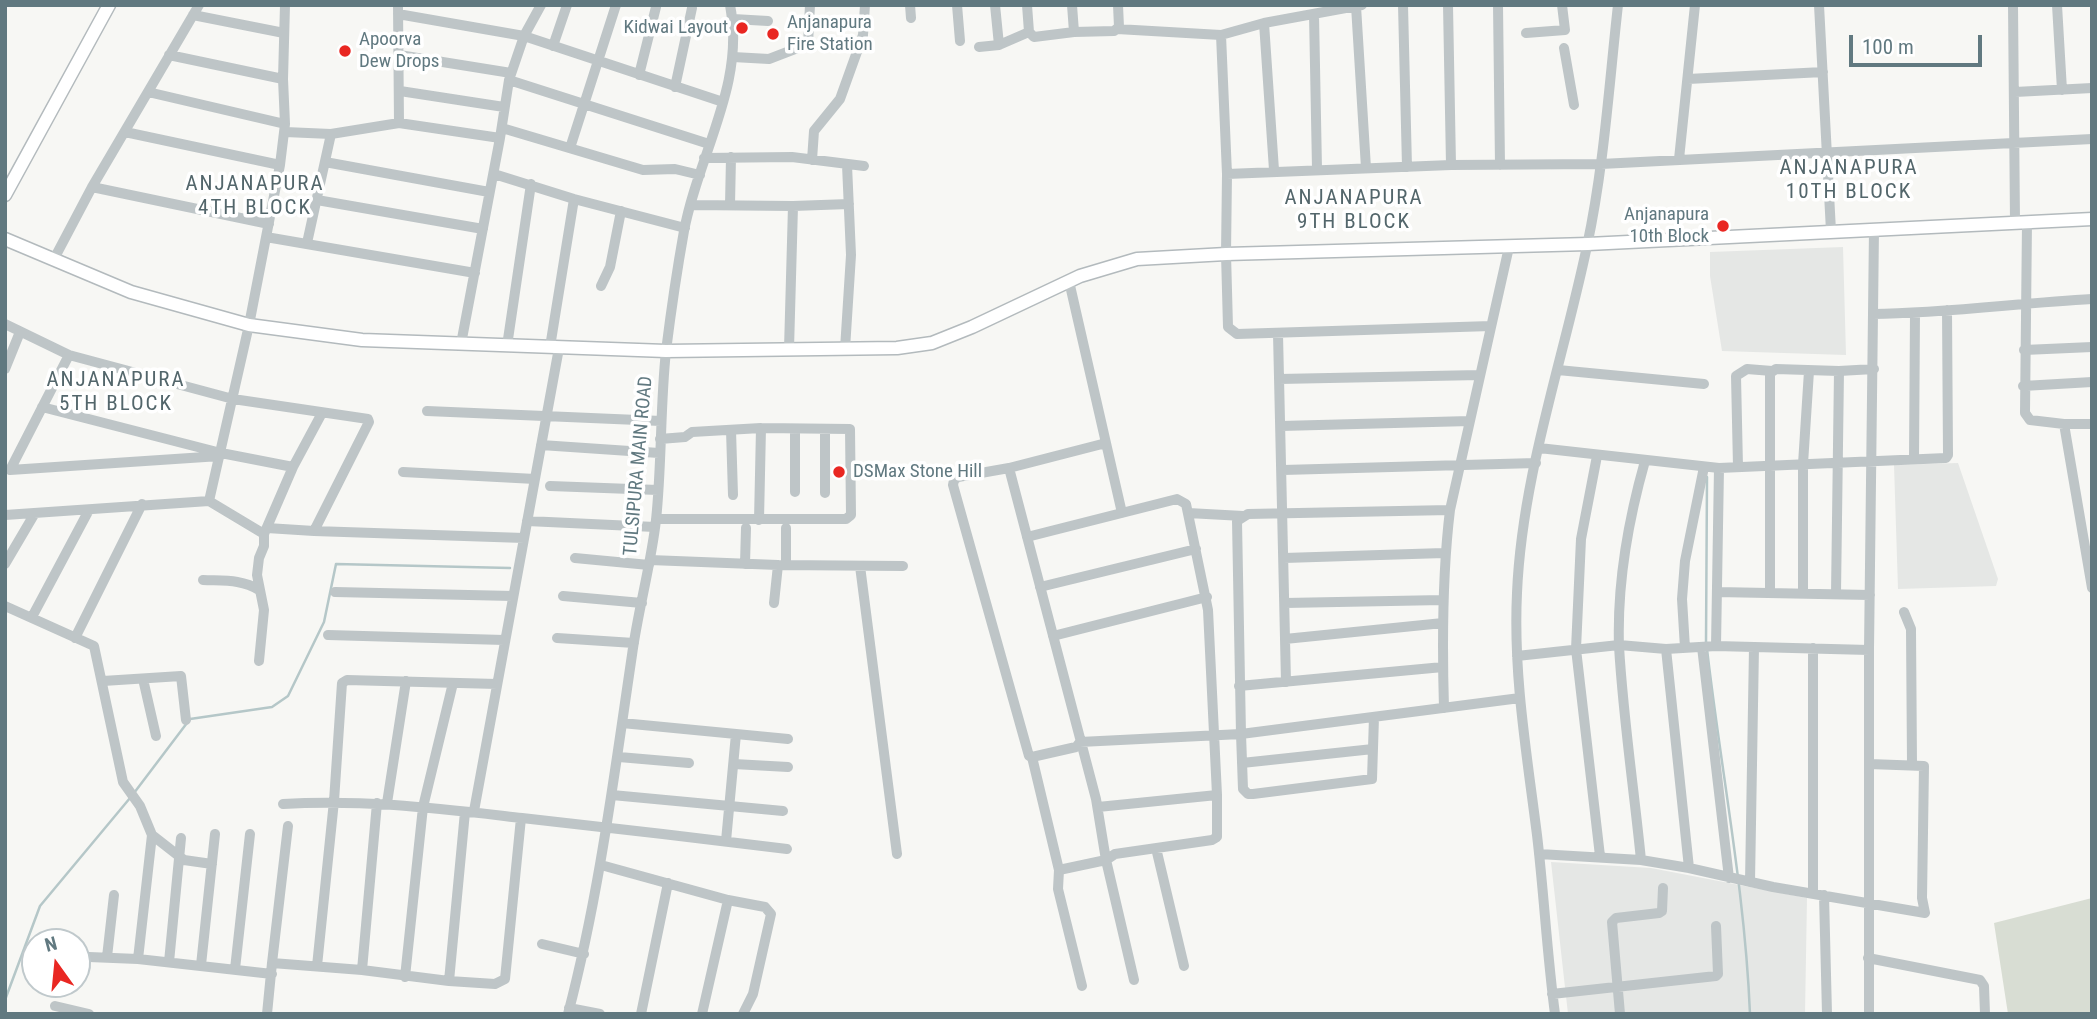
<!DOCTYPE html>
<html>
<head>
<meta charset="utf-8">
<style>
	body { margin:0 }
	#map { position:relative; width:2097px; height:1019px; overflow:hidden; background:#f7f7f4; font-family:"Roboto Condensed",sans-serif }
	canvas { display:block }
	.frame { position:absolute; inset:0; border:7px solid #617980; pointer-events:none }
	.north { position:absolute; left:21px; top:928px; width:70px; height:70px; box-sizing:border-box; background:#fff; border:2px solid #c0c9cc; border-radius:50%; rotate:345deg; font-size:19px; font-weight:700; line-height:28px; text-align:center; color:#617980 }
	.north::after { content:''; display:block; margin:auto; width:24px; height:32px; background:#e92722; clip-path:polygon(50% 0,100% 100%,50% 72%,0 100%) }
	.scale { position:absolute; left:1849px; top:35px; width:133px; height:32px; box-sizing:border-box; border:4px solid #617980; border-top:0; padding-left:9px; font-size:21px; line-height:24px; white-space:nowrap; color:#617980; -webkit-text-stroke:5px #fff; paint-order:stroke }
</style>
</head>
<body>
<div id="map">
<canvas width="2097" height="1019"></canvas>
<div class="frame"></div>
<div class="north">N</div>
<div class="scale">100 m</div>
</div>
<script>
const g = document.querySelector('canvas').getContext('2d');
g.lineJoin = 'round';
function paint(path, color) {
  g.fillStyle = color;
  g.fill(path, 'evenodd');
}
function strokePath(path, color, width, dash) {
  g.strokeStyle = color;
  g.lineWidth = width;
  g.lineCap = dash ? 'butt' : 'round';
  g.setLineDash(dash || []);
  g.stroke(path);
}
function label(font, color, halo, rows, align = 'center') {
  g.font = font + ' "Roboto Condensed",sans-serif';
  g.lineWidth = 7;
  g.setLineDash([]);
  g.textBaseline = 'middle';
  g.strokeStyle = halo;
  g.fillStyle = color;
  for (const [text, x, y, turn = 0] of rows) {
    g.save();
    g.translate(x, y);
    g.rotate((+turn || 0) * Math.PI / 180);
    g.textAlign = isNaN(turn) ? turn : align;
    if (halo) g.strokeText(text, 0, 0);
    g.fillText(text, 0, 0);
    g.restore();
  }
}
const built = new Path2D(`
	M1843,247l3,108 -124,-4 -12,-75v-24z
	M1958,463l40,116 -2,7 -98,3 -4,-124z
	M1551,862l100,6 156,30 -2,116h-237z`);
const green = new Path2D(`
	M2092,898v116h-84l-14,-91z`);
const stream = new Path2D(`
	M1706,642l1,-165
	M1707,649c14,122 38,242 43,365
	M134,793l56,-74 82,-12 16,-11 36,-74 12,-58 174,4
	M5,1000l35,-94 90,-108`);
const minor = new Path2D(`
	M910,5l1,13
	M957,5l3,36
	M995,5l4,40
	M1027,5l2,27 5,5 40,-5 40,-1 5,-4 -1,-22
	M1072,5l2,27
	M1403,5l4,162
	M1448,5l3,160
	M1498,5l2,160
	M1819,5l12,226
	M2013,5l2,217
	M2057,5l5,85
	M1356,6l10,162
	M398,14l126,22 199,66
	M1314,14l3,155
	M193,15l91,18
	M733,19l35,2
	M1264,23l10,147
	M1117,29l104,6 43,-12 98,-18
	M1526,33l39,-3 -3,-25
	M1221,35l6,139 -1,80 2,73 9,7 254,-8
	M553,46l14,-41
	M979,47l20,-2 30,-13
	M1564,48l10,57
	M169,55l114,24
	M399,55l112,18
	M733,57l36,2 39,-15 2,-39
	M639,75l17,-68
	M1688,79l135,-7
	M509,80l200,64
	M675,87l17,-79
	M400,91l104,16
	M148,92l137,32
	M2015,92l77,-4
	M399,123l101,15
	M502,128l141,42 32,-1 25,6
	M125,132l155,33
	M285,132l46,2 68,-11 -1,-118
	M570,148l46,-143
	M704,158l88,-1 72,9
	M1679,159l16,-154
	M812,160l2,-29 26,-32 18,-50 5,-14 2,-30
	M325,162l164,30
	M494,174l80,25 111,29
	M1227,174l224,-9 150,-1 491,-25
	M92,187l177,37
	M317,200l166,29
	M691,205l102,1 -4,143
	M730,205l1,-48
	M793,206l56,-2
	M2027,222l-2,191 5,7 34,4h28
	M266,237l209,36
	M307,243l24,-109
	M54,259l38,-72 107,-182
	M1069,281l53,232
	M601,286l9,-19 11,-56
	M1873,314c73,-1 146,-11 219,-15
	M5,324l64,31 164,44 135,20 1,3 -55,109 210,7
	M1278,334l8,348
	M461,344l39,-206 9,-58 15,-44 17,-31
	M507,346l24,-162
	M550,347l24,-148
	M845,349l6,-94 -4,-90
	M2024,350l68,-3
	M69,355l-59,115 210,-14
	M5,369l15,-37
	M1558,370l146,14
	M1279,379l201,-4
	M2023,386l69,-4
	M42,407l179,46 72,14
	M427,411l234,10
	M2064,424l28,164
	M1281,426l189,-5
	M825,429v64
	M731,430l2,65
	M1106,443l-97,25 -51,9 -4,3 -1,5 76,271 3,1 44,-10 4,-5 161,-8 2,55 5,5h5l119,-15 2,-62
	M541,445l118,8
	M1539,448l180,20 227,-10 2,-3 -1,-145
	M1597,456l-16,83 -5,110 24,207
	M1914,459l1,-146
	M1738,467l-2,-91 11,-7 25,2
	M1009,468l87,331 10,61 28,120
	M1283,470l253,-7
	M403,472l132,7
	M550,486l108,4
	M795,492v-63
	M209,501l40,-176 31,-160 5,-41 -2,-45 2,-74
	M1450,510l-202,4 -11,7 4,213 279,-36
	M1188,513l55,3
	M5,515l204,-14 55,33
	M656,519h190l5,-4 -1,-86 -89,-1 -69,4 -7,5 -25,2
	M759,520l2,-92
	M527,521l128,6
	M267,528l47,3
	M1027,537l150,-38 9,5 22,106 9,185v42l-5,3 -97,14 -9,6 -47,10
	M575,558l74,7
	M1284,558l160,-5
	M650,560l128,5 125,1
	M5,564l30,-51
	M745,564l1,-36
	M786,565v-37
	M860,566l37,288
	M203,580c20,1 39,-1 56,10
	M1040,587l156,-38
	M335,592l178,4
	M1717,592l153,3
	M1770,593v-220l6,-4 63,2 35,-2
	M1803,593v-129l6,-93
	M1836,594l3,-223
	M563,596l79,7
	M774,603l4,-38
	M1285,603l158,-3
	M5,606l89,40 29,136 17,24 12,29
	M1904,612l7,17 1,135
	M32,617l57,-107
	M328,635l176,5
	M1053,636l154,-39
	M75,638l67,-134
	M557,638l77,5
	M1285,639l158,-16
	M1716,646l3,-178
	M1702,647l27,231
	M1685,648l-3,-49 3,-38 19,-94
	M1666,649l23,219
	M1517,656l102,-11 47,4 50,-3 153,4
	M259,661l5,-51 -7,-35 2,-17 5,-12v-12l29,-67 29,-54
	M143,679l13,57
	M103,681l78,-5 5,44
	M1239,686l204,-19
	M1444,708c-2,-66 -2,-132 6,-198l59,-263
	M622,723l166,16
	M619,757l70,6
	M1032,757l27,113 -1,19 24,97
	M1242,763l131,-14
	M734,764l54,3
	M612,795l171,16
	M387,803l19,-122
	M283,804c81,-5 159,5 239,14 88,10 177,20 265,31
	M1098,807l119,-12
	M474,811l85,-463
	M726,841l10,-107
	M1156,848l28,118
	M1539,854l102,6 48,8 84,19 152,26 -3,-15 2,-132 -55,-2
	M1641,860c-7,-71 -18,-143 -22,-214 -2,-62 9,-125 26,-185
	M601,865l127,35 37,7 6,7 -18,80 -10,20
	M1750,882l4,-235
	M1813,893v-245
	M1824,895l3,119
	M542,944l42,10
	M89,957l49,2 134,15
	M107,957l7,-62
	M1868,958l112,22 4,6 1,28
	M138,959l14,-124 32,25 28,4
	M169,962l12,-124
	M272,963l16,-137
	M201,965l14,-131
	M317,966l17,-165 8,-118 5,-3 150,4
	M235,969l15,-135
	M362,970l15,-167
	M405,977l18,-170 30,-124
	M449,981l46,3 10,-5 16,-161
	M1552,994l164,-18 2,-2 -2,-48
	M55,1006l34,8
	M569,1008l31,6
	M267,1014l5,-51 90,7 87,11 16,-169
	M568,1014c31,-118 46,-238 64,-359 6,-45 19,-90 24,-135 6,-56 4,-113 10,-169 5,-40 11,-81 18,-120 14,-76 62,-147 46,-226
	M641,1014l27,-131
	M702,1014l26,-114
	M1555,1014c-8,-60 -11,-120 -18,-179 -10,-80 -24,-161 -20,-242 5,-118 46,-232 70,-347 17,-79 22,-161 31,-241
	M1620,1014l-8,-92 4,-4 43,-5 3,-2 1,-23
	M1869,1014v-364l5,-421`);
const major = new Path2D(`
	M5,195l104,-190
	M5,239l126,53 118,33 113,15 304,11 231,-3 35,-5 40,-16 108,-51 57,-17 89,-5 362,-10 504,-25`);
const markers = [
	[742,28,7,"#e92722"],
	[773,34,7,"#e92722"],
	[345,51,7,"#e92722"],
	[1723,226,7,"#e92722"],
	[839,472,7,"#e92722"]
];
const poiNames = [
	["Anjanapura",787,23],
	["Fire Station",787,45],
	["Kidwai Layout",728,28,"right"],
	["Apoorva",359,40],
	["Dew Drops",359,62],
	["Anjanapura",1709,215,"right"],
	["10th Block",1709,237,"right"],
	["DSMax Stone Hill",853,472]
];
const streetNames = [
	["TULSIPURA MAIN ROAD",639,466,-85]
];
const neighbourhoodNames = [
	["ANJANAPURA",1849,169],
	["10TH BLOCK",1849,193],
	["ANJANAPURA",255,185],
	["4TH BLOCK",255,209],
	["ANJANAPURA",1354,199],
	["9TH BLOCK",1354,223],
	["ANJANAPURA",116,381],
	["5TH BLOCK",116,405]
];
paint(built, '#e5e7e5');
paint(green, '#d8ddd3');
strokePath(stream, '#b5c7c8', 2.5);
strokePath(major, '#b3babd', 15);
strokePath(minor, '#bec5c7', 10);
strokePath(major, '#fff', 12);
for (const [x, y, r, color] of markers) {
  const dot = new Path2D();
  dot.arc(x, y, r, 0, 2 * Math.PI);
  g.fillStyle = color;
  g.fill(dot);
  strokePath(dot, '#fff', 2.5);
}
label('19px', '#617980', '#fff', poiNames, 'left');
label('19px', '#617980', '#fff', streetNames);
g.letterSpacing = '2px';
label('21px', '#53666b', '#fff', neighbourhoodNames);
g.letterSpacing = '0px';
</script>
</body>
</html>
